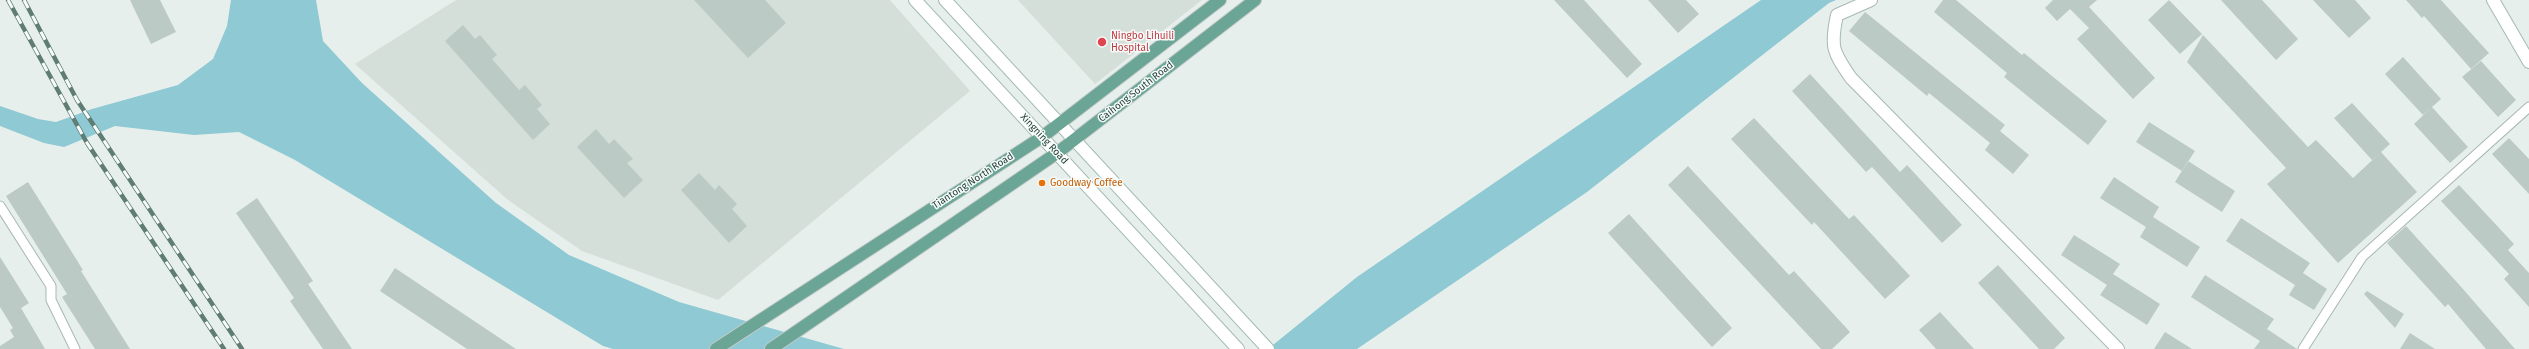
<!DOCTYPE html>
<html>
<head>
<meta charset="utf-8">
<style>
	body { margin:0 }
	canvas { display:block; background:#e6efeb }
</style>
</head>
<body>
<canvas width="2529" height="349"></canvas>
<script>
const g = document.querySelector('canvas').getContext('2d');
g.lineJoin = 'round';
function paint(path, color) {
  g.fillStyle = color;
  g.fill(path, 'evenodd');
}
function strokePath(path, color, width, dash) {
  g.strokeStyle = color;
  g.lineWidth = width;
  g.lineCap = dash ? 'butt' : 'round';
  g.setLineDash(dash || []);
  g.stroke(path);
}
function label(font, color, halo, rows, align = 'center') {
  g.font = font + ' "Fira Sans",sans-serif';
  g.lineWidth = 3;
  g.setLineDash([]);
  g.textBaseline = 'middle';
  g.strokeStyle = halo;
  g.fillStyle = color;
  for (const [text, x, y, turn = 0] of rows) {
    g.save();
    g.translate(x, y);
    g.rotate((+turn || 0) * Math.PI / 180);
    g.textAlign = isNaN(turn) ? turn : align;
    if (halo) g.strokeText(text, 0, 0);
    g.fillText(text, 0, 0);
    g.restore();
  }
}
const built = new Path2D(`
	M456,0h434l80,91 -252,209 -136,-49 -74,-51 -153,-136z
	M1018,0h184l-107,84z`);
const water = new Path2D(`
	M231,0h85l7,41 39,42 134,120 73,52 110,47 165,47h-231l-10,-3 -308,-186 -56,-28 -45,3 -79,-9 -51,21 -20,-4 -44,-17v-20l38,13 18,3 36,-13 86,-24 35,-26 14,-33z
	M1761,0h75l-7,3 -242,189 -230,157h-89l89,-72z`);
const building = new Path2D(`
	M130,0h30l16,32 -25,12z
	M694,0h71l21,23 -38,35z
	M1554,0h30l58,64 -15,14z
	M1648,0h38l13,14 -21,19z
	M1943,0h13l66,55 2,-2 83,68 -19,24 -84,-68 3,-4 -73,-61z
	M2053,0h44l-8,7 66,71 -22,21 -56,-60 12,-11 -19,-19 -13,12 -12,-13z
	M2169,0l33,34 -22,20 -32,-34z
	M2221,0h41l36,39 -22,21z
	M2313,0h42l16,18 -22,20z
	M2406,0h35l48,53 -18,16 -47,-53 -2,2z
	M1865,12l140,113 -5,6 29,24 -16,19 -28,-24 5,-7 -61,-50 -2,3 -78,-65z
	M463,25l12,14 5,-4 17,20 -5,4 27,31 6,-5 17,20 -5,4 13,15 -17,16 -88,-99z
	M2203,35l105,112 8,-7 37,38 28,-26 36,40 -79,71 -71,-79 19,-16 -99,-106z
	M2403,57l38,42 -18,16 -38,-41z
	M2481,61l35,39 -18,17 -36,-40z
	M1810,74l90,98 7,-7 55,60 -20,18 -70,-76 -6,5 -74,-81z
	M2352,103l38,41 -18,16 -38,-42z
	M2432,107l36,40 -18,16 -36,-39z
	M1754,118l95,101 5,-4 56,61 -25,23 -71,-77 -2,3 -81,-86z
	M2149,122l46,29 -13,20 -46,-29z
	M596,129l13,15 5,-5 19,20 -6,4 16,17 -19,18 -47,-51z
	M2509,138l20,21v35l-37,-40z
	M2188,161l47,30 -13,21 -47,-30z
	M1688,166l101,109 5,-4 56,61 -18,17h-11l-153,-164z
	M699,173l16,17 4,-5 18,19 -5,5 15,17 -18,17 -48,-53z
	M2114,177l45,30 -6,10 47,30 -13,20 -47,-30 6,-10 -46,-29z
	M28,182l55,88 -2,1 49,78h-35l-33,-52 5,-3 -61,-98z
	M2459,185l55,59 -6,6 21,23v34l-25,-28 5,-5 -68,-73z
	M257,198l56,83 -5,3 44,65h-29l-33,-48 4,-3 -58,-85z
	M1629,214l103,114 -20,19 -104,-114z
	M2241,218l69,45 -7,10 24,16 -13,21 -25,-15 6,-10 -69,-44z
	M2406,226l57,63 52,60h-29l-38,-45 -3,3 -58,-64z
	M2074,235l46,29 -7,10 47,30 -13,21 -47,-30 7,-10 -46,-30z
	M0,257l29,46 -8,5 24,41h-45v-3l14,-9 -4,-7 3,-2 -13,-21z
	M1998,265l67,73 -11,11h-15l-61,-66z
	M395,268l121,81h-49l-87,-58z
	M2205,275l69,44 -7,10 30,20h-43l6,-8 -69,-44z
	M2367,291l37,23 -9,14 -31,-34z
	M1940,312l34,37h-38l-17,-19z
	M2165,332l27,17h-38z
	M2410,333l25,16h-35z`);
const lane = new Path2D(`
	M0,206l51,80v14l24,49
	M2303,349l59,-92 167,-150`);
const street = new Path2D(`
	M1871,0l-34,15c-7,32 -4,37 14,63l267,271`);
const secondary = new Path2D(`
	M915,0l323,349
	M945,0l323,349
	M2493,0l36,62`);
const primary = new Path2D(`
	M716,349l326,-212 178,-137
	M771,349l286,-196 198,-153`);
const rail = new Path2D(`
	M8,0l79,143 137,206
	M24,0l53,100 165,249`);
const markers = [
	[1102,42,5,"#e0444e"],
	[1042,183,4,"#e8710a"]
];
const healthNames = [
	["Ningbo Lihuili",1111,36],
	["Hospital",1111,48]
];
const streetNames = [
	["Caihong South Road",1136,92,-38],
	["Xingning Road",1044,139,47],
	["Tiantong North Road",973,181,-33]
];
const foodNames = [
	["Goodway Coffee",1050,183]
];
paint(built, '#d4dfda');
paint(water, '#8ec9d4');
paint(building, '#bbcac4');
strokePath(lane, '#a8b8b2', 11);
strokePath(street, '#a8b8b2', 14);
strokePath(secondary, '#a4bbb3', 14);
strokePath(primary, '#c2cac8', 14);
strokePath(lane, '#fff', 9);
strokePath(street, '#fff', 12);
strokePath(secondary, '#fff', 12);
strokePath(primary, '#6aa596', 12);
strokePath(rail, '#5f7d75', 4.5);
strokePath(rail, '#f7fbf9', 3, [9]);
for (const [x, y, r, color] of markers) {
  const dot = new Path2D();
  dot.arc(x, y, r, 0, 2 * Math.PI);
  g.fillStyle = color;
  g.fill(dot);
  strokePath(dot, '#f7fbf9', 1.5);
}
label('10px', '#be3a42', '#f7fbf9', healthNames, 'left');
label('10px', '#24423a', '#f7fbf9', streetNames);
label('10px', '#c56008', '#f7fbf9', foodNames, 'left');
</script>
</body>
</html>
